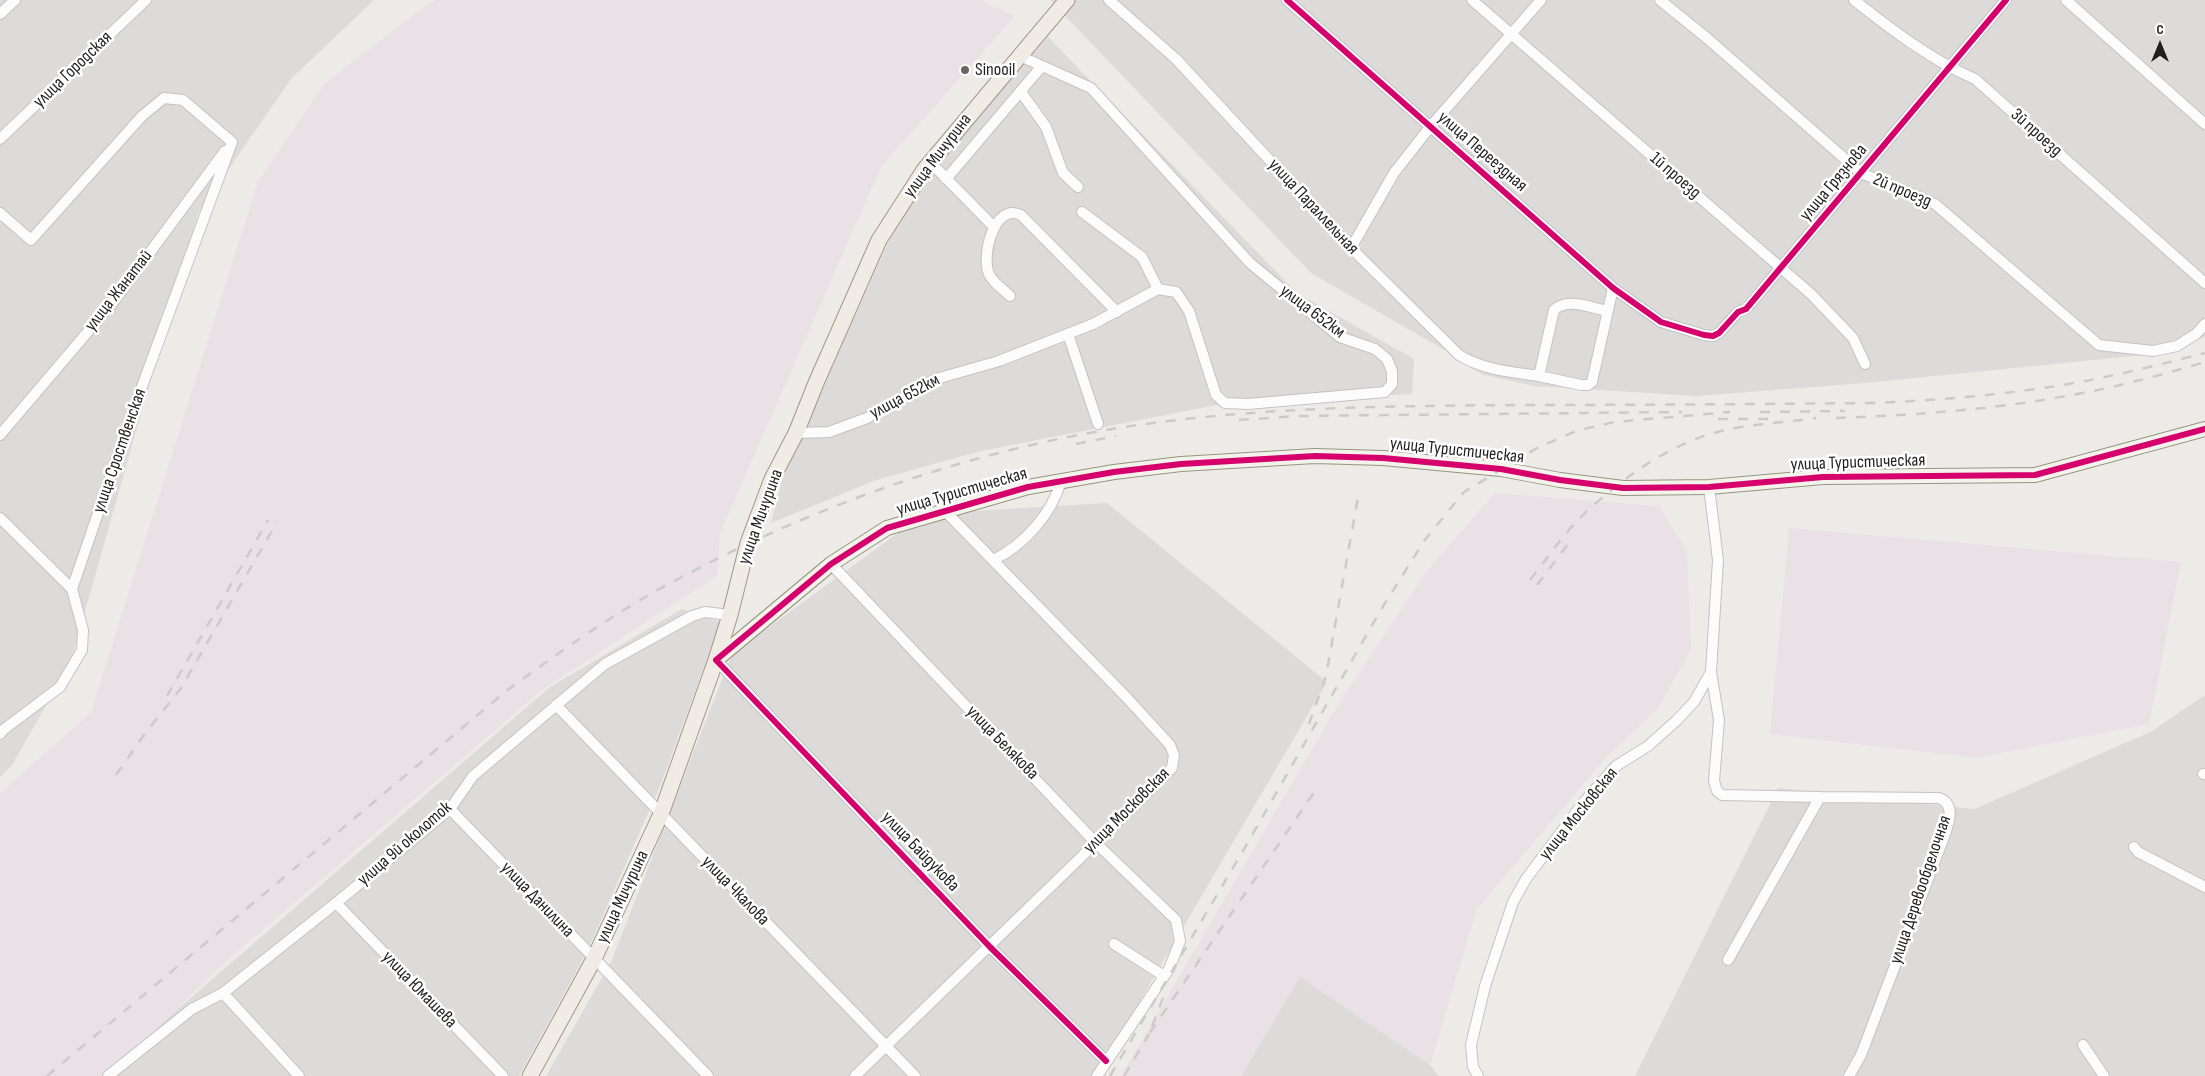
<!DOCTYPE html>
<html>
<head>
<meta charset="utf-8">
<style>
	body { margin:0 }
	#map { position:relative; width:2205px; height:1076px; overflow:hidden; background:#edebe8; font-family:"Sofia Sans Condensed",sans-serif }
	canvas { display:block }
	.north { position:absolute; left:2135px; top:20px; width:50px; height:50px; -webkit-text-stroke:4px #fff; paint-order:stroke; rotate:0deg; font-size:14px; font-weight:700; line-height:20px; text-align:center; color:#1f1f1f }
	.north::after { content:''; display:block; margin:auto; width:18px; height:22px; background:#1f1f1f; clip-path:polygon(50% 0,100% 100%,50% 72%,0 100%) }
</style>
</head>
<body>
<div id="map">
<canvas width="2205" height="1076"></canvas>
<div class="north">С</div>
</div>
<script>
const g = document.querySelector('canvas').getContext('2d');
g.lineJoin = 'round';
function paint(path, color) {
  g.fillStyle = color;
  g.fill(path, 'evenodd');
}
function strokePath(path, color, width, dash) {
  g.strokeStyle = color;
  g.lineWidth = width;
  g.lineCap = dash ? 'butt' : 'round';
  g.setLineDash(dash || []);
  g.stroke(path);
}
function label(font, color, halo, rows, align = 'center') {
  g.font = font + ' "Sofia Sans Condensed",sans-serif';
  g.lineWidth = 5;
  g.setLineDash([]);
  g.textBaseline = 'middle';
  g.strokeStyle = halo;
  g.fillStyle = color;
  for (const [text, x, y, turn = 0] of rows) {
    g.save();
    g.translate(x, y);
    g.rotate((+turn || 0) * Math.PI / 180);
    g.textAlign = isNaN(turn) ? turn : align;
    if (halo) g.strokeText(text, 0, 0);
    g.fillText(text, 0, 0);
    g.restore();
  }
}
const residential = new Path2D(`
	M0,0h374l-83,79 -93,134 -128,451 -58,101 -12,12z
	M1050,0h1155v337l-51,17 -289,29 -168,13 -163,-10 -53,-12 -33,-22 -137,-79z
	M1048,37l249,256 117,66 -2,35 -185,9 -246,48 -105,29 -105,43 11,-43 117,-262 30,-46z
	M1107,503l220,179 -231,394h-550l65,-114 121,-308 192,-140z
	M682,609l39,13 -61,164 -72,164 -69,126h-414l37,-36 408,-353z
	M2205,695v381h-570l143,-288 197,21 177,-78z
	M1300,976l130,89 9,11h-198z`);
const industrial = new Path2D(`
	M436,0h544l35,16 -134,151 -161,366 -3,43 -175,114 -326,280 -107,106h-109v-283l91,-81 167,-531 67,-98 100,-77z
	M1495,493l164,13 28,45 4,98 -33,60 -53,50 -128,150 -47,156 -130,-88 -59,99h-120l215,-368 93,-140z
	M1789,528l392,34 -32,162 -173,34 -206,-24z`);
const street = new Path2D(`
	M1109,0l67,59 175,189 108,107c24,15 52,17 80,21
	M1287,0l326,288 48,34 43,13 9,1 6,-3 19,-21 8,-3 260,-309
	M1472,0l339,294 42,44 12,26
	M1660,0l48,39 153,134 74,31 164,141 54,6 24,-5 19,-12 9,-10
	M1854,0c38,30 77,60 121,79l230,204
	M2066,0l139,124
	M0,14l15,-14
	M1020,56l71,32 159,175 90,74 35,12 12,10 5,12v13l-7,8 -137,12 -23,-1 -9,-8 -27,-84 -13,-19 -18,-3
	M1021,92l25,35 17,46 15,14
	M0,139l146,-139
	M930,162l64,65
	M946,179l96,-113
	M0,213l31,27 111,-124 22,-18 19,2 49,42
	M1351,248l43,-75 36,-46 111,-127
	M1010,296c-6,-6 -18,-14 -21,-22 -8,-18 5,-72 32,-59l96,97
	M1608,311c-17,-3 -40,-14 -54,-1l-15,66 42,9h7l4,-3 21,-94
	M1068,334l30,90
	M796,433l33,-1 38,-14 69,-39 63,-18 94,-37 65,-35 -16,-32 -60,-45
	M0,435l114,-134 111,-150
	M0,518l72,71
	M993,560c30,-14 59,-46 68,-79
	M831,564l265,279 80,77 4,21 -11,28 -72,107
	M716,660l274,287 116,114
	M1711,672l8,48 -5,61 3,10 5,4 98,2
	M556,705l359,371
	M0,734l3,-4 57,-43 22,-37 1,-20 -11,-41 61,-178 99,-269
	M2203,774h2
	M450,809l258,267
	M2134,847l4,5 67,35
	M336,903l167,173
	M1114,944l50,32
	M1728,960l92,-163 119,1c19,7 8,30 3,44l-81,213 -12,21
	M223,993l76,83
	M2083,1045l21,31
	M108,1076l84,-67 31,-16 113,-90 114,-94 23,-33 132,-112 87,-48 13,-4 25,3
	M855,1076l285,-276 32,-32 2,-13 -4,-10 -42,-46 -182,-187
	M1478,1076l-5,-9 -2,-22 14,-59 28,-84 13,-23 57,-76 33,-37 32,-20 29,-26 17,-18 17,-30 7,-112 -9,-73`);
const secondary = new Path2D(`
	M716,660l115,-96 56,-36 141,-41 86,-15 67,-8 134,-8 68,2 118,11 59,11 63,8 86,-1 114,-10 212,-2 170,-46`);
const primary = new Path2D(`
	M530,1076l64,-117 67,-145 55,-154 14,-45 18,-72 24,-64 24,-46 20,-50 63,-143 45,-70 143,-170`);
const rail = new Path2D(`
	M1760,412l85,-1
	M1836,418c82,-3 165,-9 247,-25 41,-8 82,-19 122,-31
	M1718,419h53
	M1239,420l59,-4 384,-4
	M1076,444l40,-8
	M1530,580c16,-20 32,-44 50,-62 35,-34 80,-68 127,-83 35,-11 74,-12 109,-17
	M1537,585l31,-41
	M167,696l101,-176
	M1309,724l17,-48 32,-179
	M116,775l28,-40 37,-47 96,-166
	M1163,998l-14,36 166,-243
	M47,1076l458,-384c56,-41 113,-82 175,-114 131,-70 273,-121 420,-147 140,-24 281,-25 423,-26 118,0 235,-1 353,-2 63,-3 125,-8 187,-18 48,-8 95,-20 142,-32
	M1110,1076l137,-232 132,-231 45,-72 40,-49 73,-44 39,-17 38,-9 116,-10
	M1124,1076l25,-42`);
const cycleway = new Path2D(`
	M1287,0l326,288 48,34 43,13 9,1 6,-3 19,-21 8,-3 260,-309
	M1106,1061l-116,-114 -274,-287 115,-96 56,-36 141,-41 86,-15 67,-8 134,-8 68,2 118,11 59,11 63,8 86,-1 114,-10 212,-2 170,-46`);
const markers = [
	[965,70,5,"#676665"]
];
const streetNames = [
	["улица Городская",73,70,-44],
	["3й проезд",2036,133,42],
	["улица Переездная",1482,152,41],
	["улица Мичурина",938,156,-53],
	["1й проезд",1675,176,41],
	["улица Грязнова",1834,183,-50],
	["2й проезд",1902,191,23],
	["улица Параллельная",1313,207,47],
	["улица Жанатай",119,291,-52],
	["улица 652км",1312,312,37],
	["улица 652км",905,397,-28],
	["улица Сроственская",120,451,-71],
	["улица Туристическая",1457,451,6],
	["улица Туристическая",1858,463,-2],
	["улица Туристическая",962,492,-16],
	["улица Мичурина",761,517,-70],
	["улица Белякова",1002,743,46],
	["улица Московская",1127,811,-45],
	["улица Московская",1579,814,-51],
	["улица 9й околоток",405,844,-41],
	["улица Байдукова",920,852,46],
	["улица Деревообделочная",1921,890,-71],
	["улица Чкалова",735,891,46],
	["улица Мичурина",623,897,-65],
	["улица Данилина",537,900,46],
	["улица Юмашева",419,990,46]
];
const poiNames = [
	["Sinooil",975,70]
];
paint(residential, '#dcdbd9');
paint(industrial, '#eae1e6');
strokePath(street, '#c4c3c2', 12);
strokePath(secondary, '#959581', 16);
strokePath(primary, '#a19786', 17);
strokePath(street, '#fcfcfc', 10);
strokePath(secondary, '#f3f3eb', 14);
strokePath(primary, '#f0ebe5', 15);
strokePath(rail, '#cbcbca', 2.5, [10, 10]);
strokePath(cycleway, '#d6006c', 6);
for (const [x, y, r, color] of markers) {
  const dot = new Path2D();
  dot.arc(x, y, r, 0, 2 * Math.PI);
  g.fillStyle = color;
  g.fill(dot);
  strokePath(dot, '#fff', 2);
}
label('18px', '#1f1f1f', '#fff', streetNames);
label('18px', '#1f1f1f', '#fff', poiNames, 'left');
</script>
</body>
</html>
